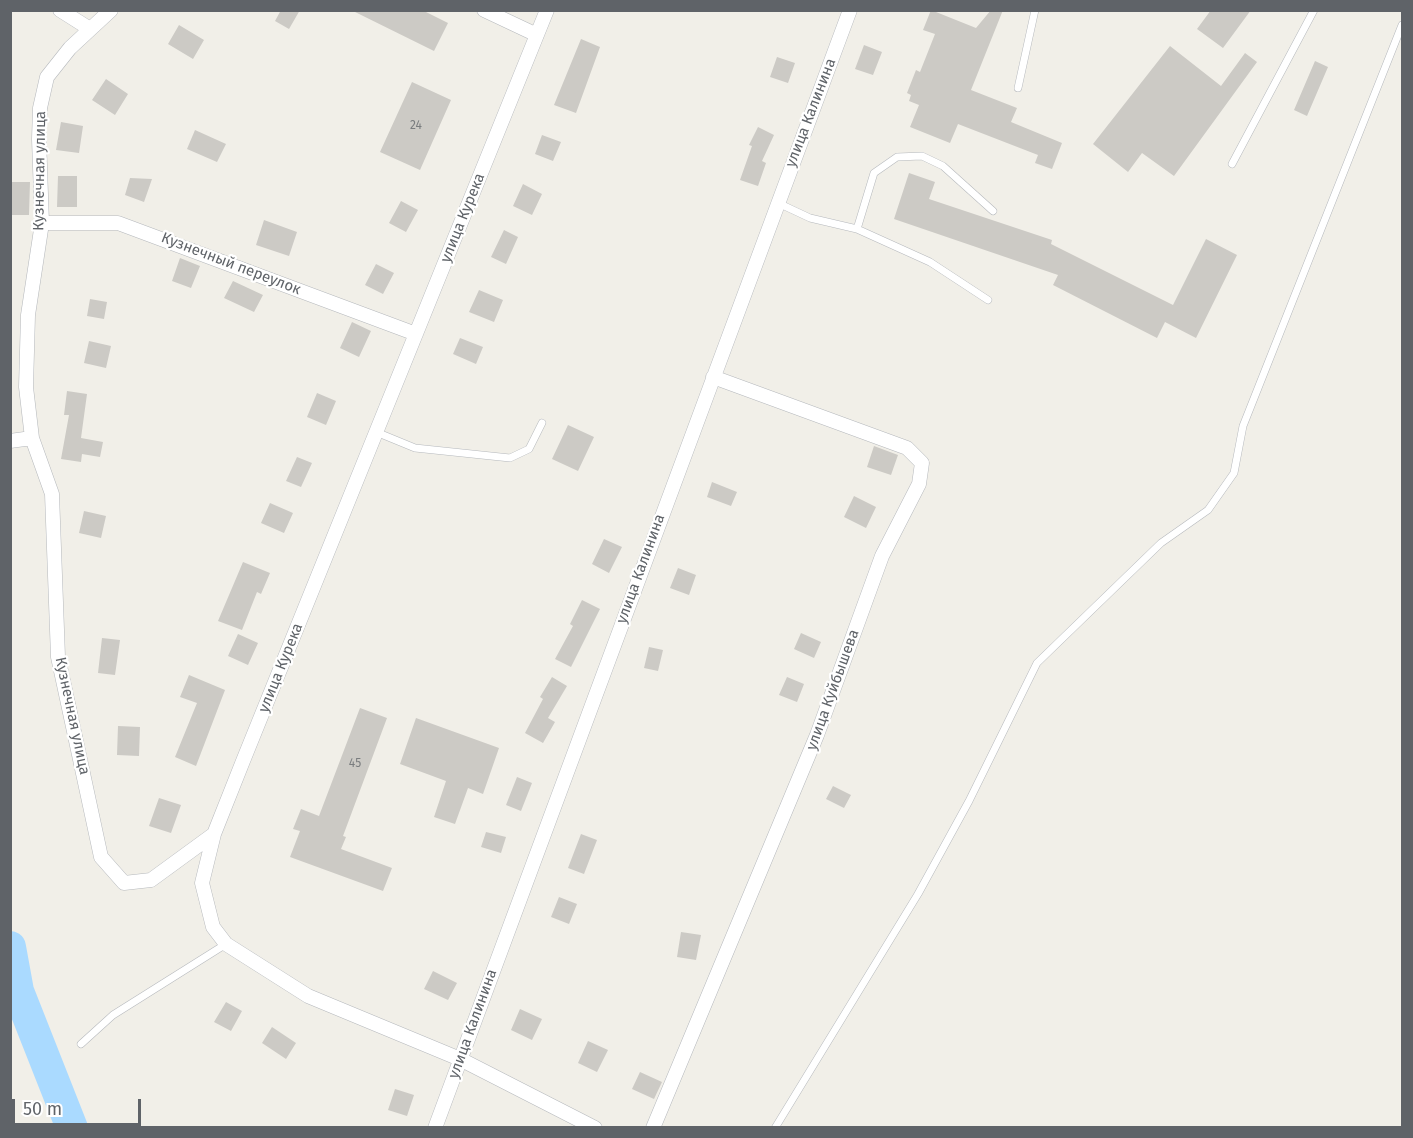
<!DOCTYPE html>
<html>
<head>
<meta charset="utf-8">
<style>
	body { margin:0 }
	#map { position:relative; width:1413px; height:1138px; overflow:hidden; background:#f1efe8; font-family:"Fira Sans",sans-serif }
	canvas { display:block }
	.frame { position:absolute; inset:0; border:12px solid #5f6368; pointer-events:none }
	.scale { position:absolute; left:12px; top:1099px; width:129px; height:27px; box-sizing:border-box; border:3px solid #5f6368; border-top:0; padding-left:8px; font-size:18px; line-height:21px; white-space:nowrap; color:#5f6368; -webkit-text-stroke:4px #fff; paint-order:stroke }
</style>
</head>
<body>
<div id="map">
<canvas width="1413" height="1138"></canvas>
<div class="frame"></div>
<div class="scale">50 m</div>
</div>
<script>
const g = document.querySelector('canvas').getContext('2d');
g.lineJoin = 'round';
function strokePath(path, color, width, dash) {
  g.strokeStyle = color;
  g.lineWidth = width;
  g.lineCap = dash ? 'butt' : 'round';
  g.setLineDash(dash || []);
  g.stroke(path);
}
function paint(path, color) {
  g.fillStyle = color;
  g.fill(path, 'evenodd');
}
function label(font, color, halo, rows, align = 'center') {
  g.font = font + ' "Fira Sans",sans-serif';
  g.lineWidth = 4.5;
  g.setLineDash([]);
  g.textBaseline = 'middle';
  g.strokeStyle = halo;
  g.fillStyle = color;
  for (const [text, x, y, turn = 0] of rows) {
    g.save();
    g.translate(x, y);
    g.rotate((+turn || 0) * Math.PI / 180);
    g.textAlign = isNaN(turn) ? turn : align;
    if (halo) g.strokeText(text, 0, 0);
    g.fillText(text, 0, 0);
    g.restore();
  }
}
const river = new Path2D(`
	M10,947l8,44 54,137`);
const building = new Path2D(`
	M281,10h19l-11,19 -14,-8z
	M351,10h71l26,13 -14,28z
	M931,10l45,18 15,-18h12l-32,80 46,18 -6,14 51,21 -10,26 -17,-6 3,-8 -80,-31 -8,19 -40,-16 9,-22 -10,-4 2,-6 -4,-2 9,-23 4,2 15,-38 -12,-4z
	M1211,10h40l-28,38 -26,-19z
	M179,25l25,15 -11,19 -25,-15z
	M581,39l19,8 -24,66 -22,-8z
	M864,45l18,7 -9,23 -18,-6z
	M1170,46l51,40 24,-33 12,9 -83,114 -32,-23 -14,19 -35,-28z
	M777,57l18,6 -7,20 -18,-6z
	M1315,61l13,6 -21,49 -13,-6z
	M106,79l22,15 -13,21 -23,-15z
	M412,82l39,18 -31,70 -40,-18z
	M61,122l22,4 -4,27 -23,-3z
	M758,127l16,8 -12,26 4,2 -8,23 -18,-6 12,-34 -3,-1z
	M195,130l31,14 -9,18 -30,-13z
	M542,135l19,7 -8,19 -18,-7z
	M909,173l26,9 -6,17 123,41 -1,4 122,61 33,-66 31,16 -41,83 -31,-16 -8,16 -104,-53 5,-10 -164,-56z
	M58,176h19v31h-20z
	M130,178l22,1 -8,23 -19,-7z
	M10,182h20l-1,33h-19z
	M523,184l19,10 -10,21 -19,-9z
	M401,201l17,9 -12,22 -17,-9z
	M264,220l33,12 -8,24 -33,-11z
	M504,230l14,7 -12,27 -15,-7z
	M180,258l20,8 -9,22 -19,-7z
	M376,264l18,9 -11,21 -18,-9z
	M233,281l30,14 -9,17 -30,-14z
	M479,290l24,10 -9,22 -25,-10z
	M90,299l17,3 -3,17 -17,-3z
	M352,322l19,9 -12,26 -19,-9z
	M460,338l23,9 -7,17 -23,-10z
	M89,341l22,5 -5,22 -22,-5z
	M67,391l20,3 -6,44 22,4 -3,15 -18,-3 -1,8 -20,-3 8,-44h-5z
	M317,393l19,8 -10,24 -19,-8z
	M568,425l26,12 -16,34 -26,-12z
	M874,446l24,9 -7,20 -24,-8z
	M297,457l15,6 -11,24 -15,-6z
	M712,482l25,10 -6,14 -24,-9z
	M854,496l22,11 -10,21 -22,-11z
	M270,503l23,10 -9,20 -23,-10z
	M84,511l22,5 -5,22 -22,-5z
	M604,539l18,8 -13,26 -17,-9z
	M243,562l27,11 -9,21 -4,-2 -15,38 -24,-9z
	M678,568l18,7 -7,20 -19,-7z
	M582,600l18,9 -29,58 -16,-8 18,-33 -3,-2z
	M801,633l20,9 -7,16 -20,-9z
	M238,634l20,9 -10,22 -20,-9z
	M102,638l18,2 -5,35 -17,-2z
	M649,647l14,3 -5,21 -14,-3z
	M189,675l36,15 -29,76 -21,-9 22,-54 -17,-6z
	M552,677l15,9 -19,32 7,4 -12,21 -18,-10 18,-34 -3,-2z
	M787,677l17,7 -7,18 -18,-7z
	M360,708l27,10 -44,118 3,1 -5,12 51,19 -9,23 -93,-34 10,-26 -7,-2 8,-20 18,7z
	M416,718l83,30 -16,46 -15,-6 -13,36 -21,-7 12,-36 -46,-17z
	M118,726l22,1 -1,29 -22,-1z
	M517,777l15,6 -11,28 -15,-6z
	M833,786l18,9 -7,13 -18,-9z
	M159,798l22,7 -10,28 -22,-7z
	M486,832l20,5 -5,16 -20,-6z
	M581,834l16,6 -13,34 -16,-6z
	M559,897l18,7 -8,20 -18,-7z
	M681,932l20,3 -5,25 -19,-3z
	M433,971l24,12 -9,17 -24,-11z
	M226,1002l16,9 -11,20 -17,-9z
	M520,1009l22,10 -10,21 -21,-10z
	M272,1027l24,16 -10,16 -24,-16z
	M588,1041l20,9 -11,22 -19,-9z
	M640,1072l22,10 -8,17 -22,-10z
	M395,1089l19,6 -7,21 -19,-6z`);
const service = new Path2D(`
	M1018,88l17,-78
	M1232,164l82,-154
	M778,203l32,15 47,11 73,33 58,38
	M857,229l17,-56 23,-16 25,-1 21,10 50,45
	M376,432l39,16 95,10 19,-9 13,-26
	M81,1044l32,-29 113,-71
	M775,1128l143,-234 51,-93 68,-138 124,-120 47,-33 26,-37 9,-47 159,-401`);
const minor = new Path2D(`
	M60,10l30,19
	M111,10l-41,38 -23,29 -7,31 -1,31 3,84 -14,92 -2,72 6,51 20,56 6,163 43,200 23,26 27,-3 63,-46
	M484,10l53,25
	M547,10l-304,751 -29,73 -12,49 11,44 13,17 82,52 152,63 135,69
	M42,223h76l298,111
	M10,441l22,-3
	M435,1128l415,-1118
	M653,1128l164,-393 65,-179 37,-72 3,-21 -15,-15 -194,-71`);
const numberNames = [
	["24",416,126],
	["45",355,764]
];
const streetNames = [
	["улица Калинина",811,113,-69],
	["Кузнечная улица",40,171,-89],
	["улица Курека",463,218,-68],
	["Кузнечный переулок",231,264,21],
	["улица Калинина",641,569,-70],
	["улица Курека",281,668,-68],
	["улица Куйбышева",833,690,-70],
	["Кузнечная улица",72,716,78],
	["улица Калинина",473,1024,-70]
];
strokePath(river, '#aadaff', 32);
paint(building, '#cccac5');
strokePath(service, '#b5b8bc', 8);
strokePath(minor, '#b5b8bc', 15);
strokePath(service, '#fff', 7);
strokePath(minor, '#fff', 14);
label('12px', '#7a7d7f', null, numberNames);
label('15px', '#5f6368', '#fff', streetNames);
</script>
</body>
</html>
